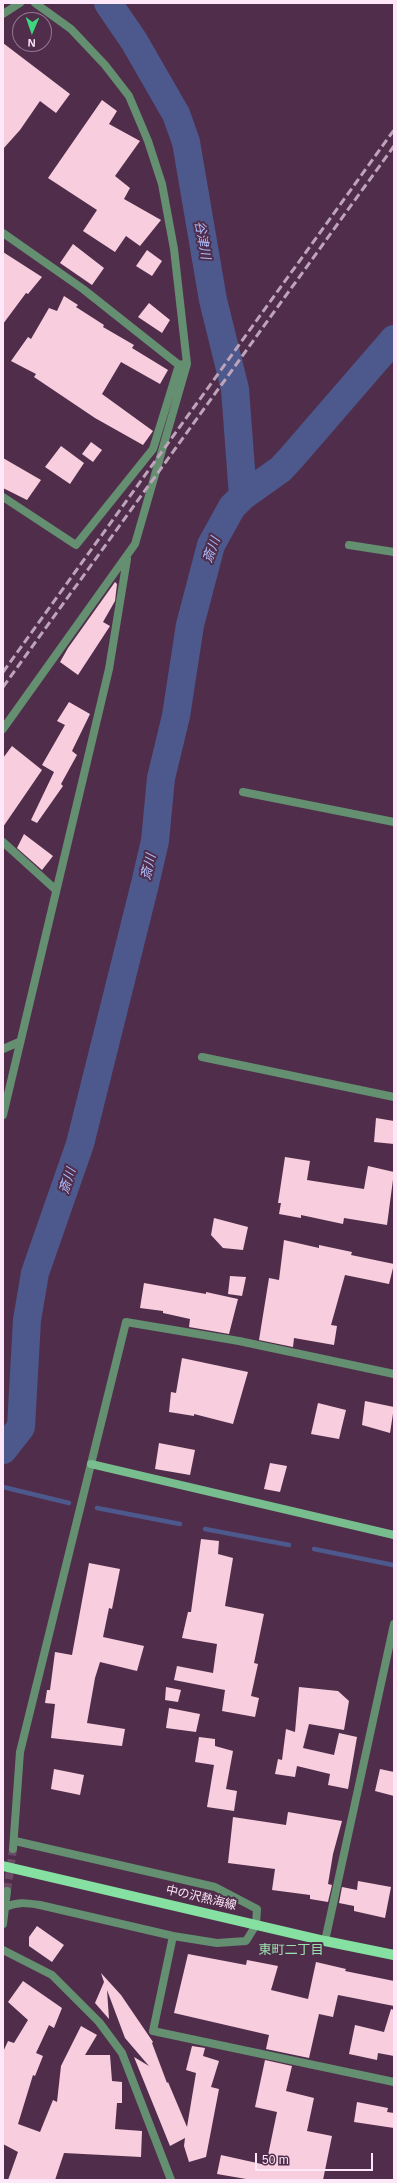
<!DOCTYPE html>
<html>
<head>
<meta charset="utf-8">
<style>
	body { margin:0 }
	#map { position:relative; width:397px; height:2183px; overflow:hidden; background:#502e4b; font-family:Helvetica,sans-serif }
	canvas { display:block }
	.frame { position:absolute; inset:0; border:4px solid #fde7f9; pointer-events:none }
	.north { position:absolute; left:12px; top:12px; width:40px; height:40px; box-sizing:border-box; background:#502e4b; border:1px solid #957891; border-radius:50%; rotate:182deg; font-size:11px; font-weight:700; line-height:16px; text-align:center; color:#fde7f9 }
	.north::after { content:''; display:block; margin:auto; width:14px; height:18px; background:#3dd77e; clip-path:polygon(50% 0,100% 100%,50% 72%,0 100%) }
	.scale { position:absolute; left:255px; top:2153px; width:118px; height:18px; box-sizing:border-box; border:2px solid #fde7f9; border-top:0; padding-left:5px; font-size:12px; line-height:14px; white-space:nowrap; color:#fde7f9; -webkit-text-stroke:3px #502e4b; paint-order:stroke }
</style>
</head>
<body>
<div id="map">
<canvas width="397" height="2183"></canvas>
<div class="frame"></div>
<div class="north">N</div>
<div class="scale">50 m</div>
</div>
<script>
const g = document.querySelector('canvas').getContext('2d');
g.lineJoin = 'round';
function strokePath(path, color, width, dash) {
  g.strokeStyle = color;
  g.lineWidth = width;
  g.lineCap = dash ? 'butt' : 'round';
  g.setLineDash(dash || []);
  g.stroke(path);
}
function paint(path, color) {
  g.fillStyle = color;
  g.fill(path, 'evenodd');
}
function label(font, color, halo, rows, align = 'center') {
  g.font = font + ' Helvetica,"Noto Sans JP",sans-serif';
  g.lineWidth = 4;
  g.setLineDash([]);
  g.textBaseline = 'middle';
  g.strokeStyle = halo;
  g.fillStyle = color;
  for (const [text, x, y, turn = 0] of rows) {
    g.save();
    g.translate(x, y);
    g.rotate((+turn || 0) * Math.PI / 180);
    g.textAlign = isNaN(turn) ? turn : align;
    if (halo) g.strokeText(text, 0, 0);
    g.fillText(text, 0, 0);
    g.restore();
  }
}
const stream = new Path2D(`
	M3,1487l66,16
	M97,1508l83,16
	M205,1529l84,16
	M314,1549l79,16`);
const river = new Path2D(`
	M108,3l26,38 42,73 10,28 27,158 22,89 8,107
	M3,1450l18,-23 6,-107 8,-47 45,-129 65,-260 10,-43 6,-63 15,-62 14,-91 21,-80 21,-38 11,-11 38,-27 11,-12 102,-118`);
const building = new Path2D(`
	M3,43l67,51 -14,19 -16,-12 -20,29 -17,19z
	M102,100l15,11 -8,13 31,17 -25,35 15,12 -6,11 37,21 -21,26 -14,-10 -11,16 -32,-21 14,-21 -49,-32z
	M73,244l31,24 -12,17 -32,-22z
	M147,250l15,11 -10,15 -16,-10z
	M3,252l39,25 -14,17 -2,-1 -23,31z
	M64,296l14,9 -2,2 28,18 -1,2 31,18 -2,3 36,22 -8,14 -39,-22 -19,32 51,37 -10,14 -48,-27 -61,-41 2,-3 -25,-13 17,-24 3,2 18,-31 8,3z
	M149,303l21,17 -8,13 -24,-16z
	M91,442l11,8 -9,12 -11,-8z
	M61,446l23,17 -14,21 -25,-17z
	M3,458l38,22 -14,20 -24,-12z
	M115,582l2,2 -2,17 -12,21 7,4 -32,49 -18,-13 8,-14z
	M69,702l21,12 -18,37 5,4 -16,29 2,2 -26,37 -6,-3 23,-48 -12,-7 23,-40 -8,-4z
	M12,746l30,24 -39,57v-69z
	M24,834l29,22 -11,14 -25,-22z
	M376,1118l18,3v23l-20,-2z
	M285,1157l25,4 -3,19 57,9 4,-23 26,6 -7,53 -43,-7 -1,6 -42,-9v3l-22,-4 2,-11h-3z
	M214,1218l34,9 -5,23 -20,-2 -12,-13z
	M284,1240l35,8v-3l33,7 -1,3 43,9 -5,20 -44,-9 -14,50 6,1 -3,19 -40,-7 -1,9 -34,-7 10,-62 10,2z
	M230,1276l16,1 -4,19 -14,-2z
	M144,1283l62,11v-2l32,7 -9,35 -40,-7 1,-8 -27,-6v-2l-23,-3z
	M182,1358l66,14 -15,52 -39,-10v2l-25,-4 2,-20 5,1z
	M365,1401l29,6 -4,26 -28,-8z
	M318,1403l28,7 -7,29 -28,-5z
	M159,1443l36,7 -5,25 -35,-6z
	M270,1463l17,3 -7,26 -16,-3z
	M201,1539l18,2 -1,13 15,4 -8,48 39,8 -10,49 4,1 -7,32 8,2 -4,19 -33,-6 3,-21 -51,-10 3,-14 36,7 4,-29 -35,-6 6,-26h3z
	M89,1563l31,6 -8,40 -3,-1 -6,29 41,9 -7,25 -37,-9 -5,16 -8,45 38,6 -3,17 -71,-8 4,-34 -10,-1 2,-13h3l5,-38 17,3z
	M166,1687l15,3 -3,12 -13,-2z
	M299,1687l39,4 11,10 -5,29 -35,-6 -6,24 31,7 5,-22 18,4 -9,52 -20,-4 2,-11 -33,-8 -2,11 -20,-3 3,-15 4,1 4,-31 9,3z
	M169,1708l31,6 -4,18 -30,-4z
	M199,1737l16,2v7l18,5 -7,38 11,2 -3,20 -27,-4 7,-42 -19,-3z
	M54,1769l30,6 -4,20 -29,-6z
	M380,1769l14,3v24l-19,-5z
	M288,1812l54,9 -9,33 -5,30 4,1 -4,17 -18,-3v-4l-38,-5 3,-21 -47,-6 5,-46 53,8z
	M358,1881l33,6 -6,31 -31,-7v-5l-15,-3 3,-16 15,3z
	M37,1926l27,19 -12,17 -23,-16v-9z
	M188,1954l58,11 1,-5 31,6 -7,24 37,9 8,-37 30,7 -1,2 49,10v25l-56,-11 -5,22 -14,-3 -10,44 -43,-9 3,-14 -95,-22z
	M101,1973l20,22 32,47 -1,1 15,40 1,-1 19,45 9,-54 -10,-3 6,-24 13,2 -2,8 16,5 -8,26 8,2 -13,68 -17,5 -5,-16 1,-8 -15,8 -36,-89 15,9 -24,-28 -18,-48 2,29 -14,-16 9,-21z
	M23,1981l39,27 -8,20 -5,-3 -13,28 7,3 -8,20 -2,-1 -15,49 22,8 13,-32 4,2 4,-36 20,-40 16,9 -12,20h25l2,26 10,1v21h-5l-2,26 27,2 -1,26 -77,-4 -9,27h-47l10,-28 -15,-8v-92l5,-11 6,2 14,-23 -20,-18z
	M391,2009l3,1v46l-16,-3 -1,7 -28,-6 6,-29 29,7z
	M265,2060l27,6 -6,25 28,7 -7,33 25,5 -9,44h-71l-35,-6 4,-19 45,10 11,-53 -22,-5z
	M357,2102l31,6 -1,4 7,1v15l-40,-6z`);
const streetTunnel = new Path2D(`
	M7,1891l6,-42`);
const street = new Path2D(`
	M3,14l17,-11
	M3,233l80,56 96,76 5,-1
	M3,497l73,48 77,-96 26,-84
	M349,545l45,7
	M3,729l132,-185 52,-180 -13,-115 -12,-65 -14,-43 -19,-45 -24,-31 -34,-36 -36,-26
	M243,792l151,30
	M3,842l53,48
	M3,1049l16,-7
	M202,1057l192,40
	M3,1115l106,-446 18,-110
	M13,1849l7,-97 106,-430 113,19 155,33
	M4,1908c13,-7 23,-5 36,-3l133,31 44,7 29,-2 10,-16 1,-16 -42,-22 -200,-46
	M3,1924l4,-33
	M173,1936l-20,95 241,51
	M325,1941l69,-317
	M3,1950l49,25 47,47 23,31 49,127`);
const secondary = new Path2D(`
	M91,1464l303,71`);
const primary = new Path2D(`
	M3,1866l322,75 69,14`);
const rail = new Path2D(`
	M3,672l391,-542
	M3,687l391,-541`);
const streetNames = [
	["中の沢熱海線",201,1898,13]
];
const waterNames = [
	["谷津川",202,240,80],
	["斎川",212,550,-70],
	["斎川",149,867,-77],
	["斎川",68,1181,-72]
];
const neighbourhoodNames = [
	["東町二丁目",291,1950]
];
strokePath(stream, '#4d598d', 4.5);
strokePath(river, '#4d598d', 28);
paint(building, '#f8cede');
strokePath(streetTunnel, '#6a4a65', 8, [8, 4]);
strokePath(street, '#648f70', 8);
strokePath(secondary, '#78bd8d', 8);
strokePath(primary, '#86e0a2', 10);
strokePath(rail, '#bea4ba', 3, [8, 4]);
label('12px', '#fde7f9', '#502e4b', streetNames);
label('italic 13px', '#aebfff', '#502e4b', waterNames);
label('13px', '#9ae1ae', '#502e4b', neighbourhoodNames);
</script>
</body>
</html>
